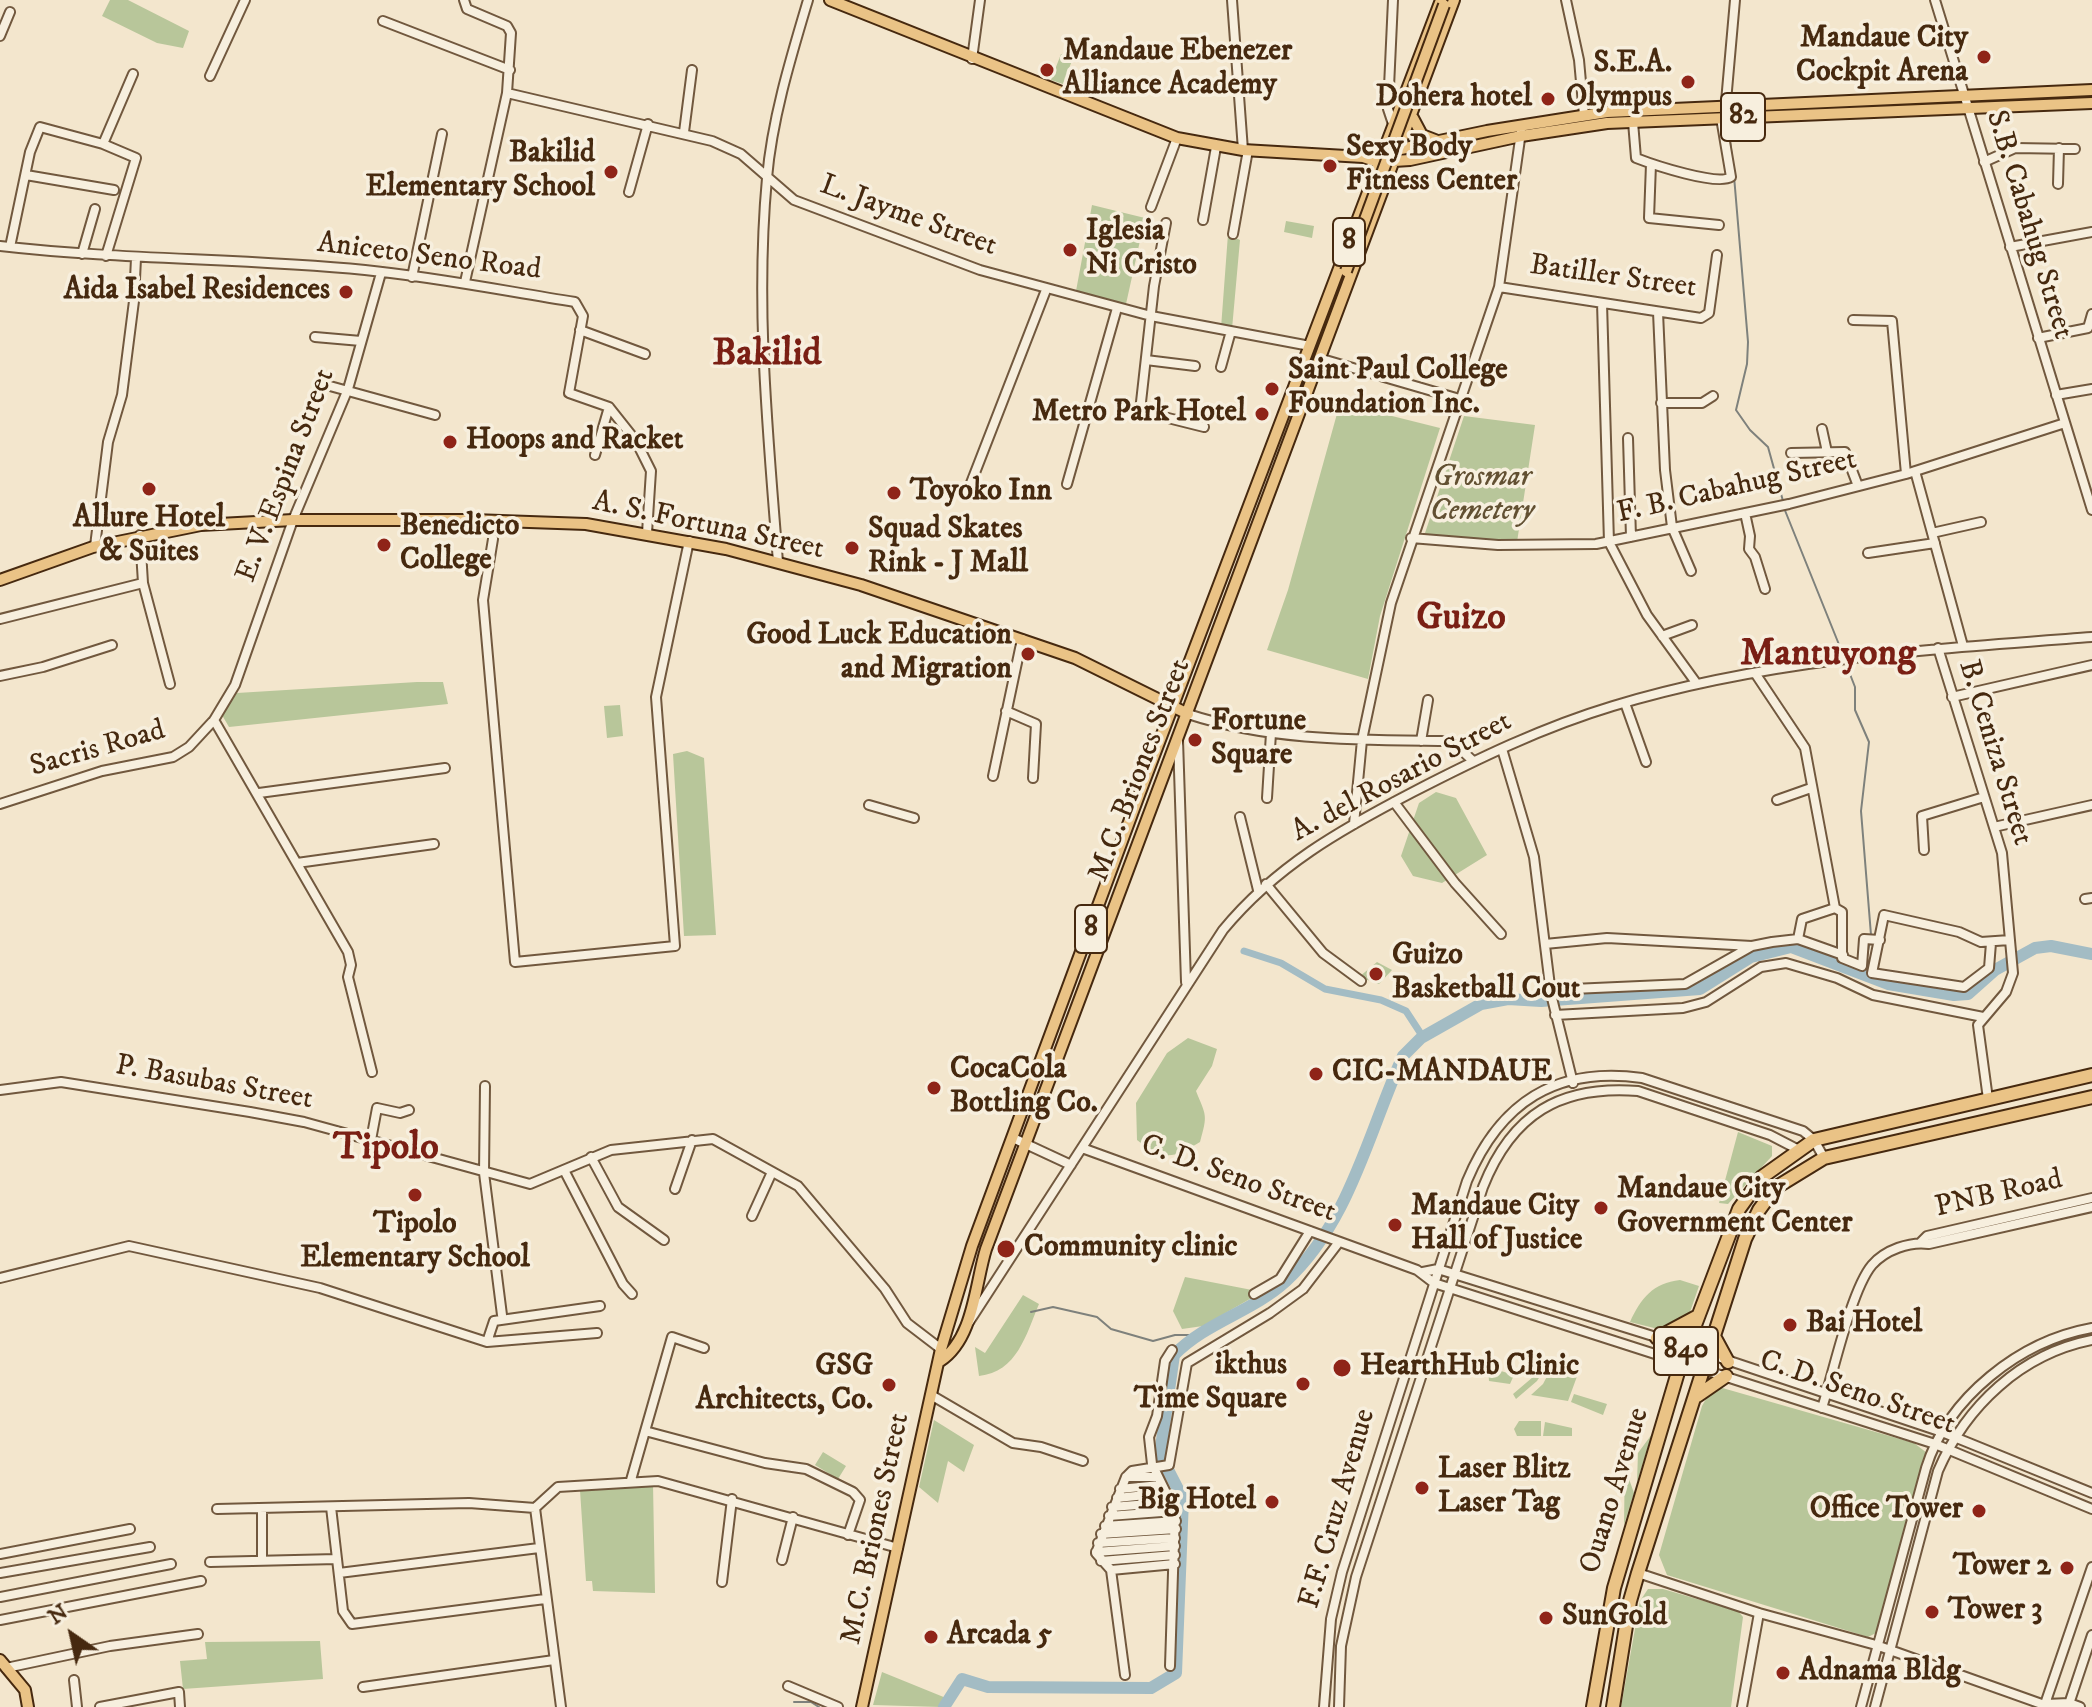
<!DOCTYPE html>
<html>
<head>
<meta charset="utf-8">
<style>
	body { margin:0 }
	#map { position:relative; width:2092px; height:1707px; overflow:hidden; background:#f3e6cd; font-family:"IM FELL DW Pica",serif }
	canvas { display:block }
	.north { position:absolute; left:32px; top:1595px; width:80px; height:80px; -webkit-text-stroke:6px #f7efde; paint-order:stroke; rotate:326deg; font-size:22px; font-weight:700; line-height:32px; text-align:center; color:#46290f }
	.north::after { content:''; display:block; margin:auto; width:28px; height:36px; background:#46290f; clip-path:polygon(50% 0,100% 100%,50% 72%,0 100%) }
</style>
</head>
<body>
<div id="map">
<canvas width="2092" height="1707"></canvas>
<div class="north">N</div>
</div>
<script>
const g = document.querySelector('canvas').getContext('2d');
g.lineJoin = 'round';
function paint(path, color) {
  g.fillStyle = color;
  g.fill(path, 'evenodd');
}
function strokePath(path, color, width, dash) {
  g.strokeStyle = color;
  g.lineWidth = width;
  g.lineCap = dash ? 'butt' : 'round';
  g.setLineDash(dash || []);
  g.stroke(path);
}
function label(font, color, halo, rows, align = 'center') {
  g.font = font + ' "IM FELL DW Pica",serif';
  g.lineWidth = 7;
  g.setLineDash([]);
  g.textBaseline = 'middle';
  g.strokeStyle = halo;
  g.fillStyle = color;
  for (const [text, x, y, turn = 0] of rows) {
    g.save();
    g.translate(x, y);
    g.rotate((+turn || 0) * Math.PI / 180);
    g.textAlign = isNaN(turn) ? turn : align;
    if (halo) g.strokeText(text, 0, 0);
    g.fillText(text, 0, 0);
    g.restore();
  }
}
const green = new Path2D(`
	M110,0h18l61,31 -6,17 -26,-5 -55,-27z
	M1061,54l12,4 -10,26 -12,-4z
	M1092,205l53,13 -19,86 -50,-13z
	M1286,221l28,5 -2,12 -28,-6z
	M1228,234l12,6 -8,89 -11,-1z
	M1340,403l100,25 -60,188 -12,63 -101,-29 21,-60z
	M1464,416l71,9 -18,117 -93,-6z
	M417,682h26l5,22 -219,23 -7,-12 15,-22z
	M620,705l3,31 -16,2 -3,-32z
	M687,751l17,7 12,177 -32,1 -11,-182z
	M1436,792l20,6 31,57 -45,28 -29,-7 -12,-20 18,-53z
	M1377,962l15,8 -13,14 -20,-7z
	M1188,1038l29,11 -5,17 -16,25c10,25 12,23 4,51 -28,17 -36,19 -63,-2l-1,-37 31,-50z
	M1738,1132l34,14v10l-44,48 -9,-1z
	M1185,1277l67,13 3,6 -52,30 -21,3 -9,-18z
	M1680,1280l19,6 -9,26 -32,17 -28,-7c11,-24 23,-39 50,-42z
	M1023,1295l16,9c-13,31 -22,68 -60,72l-4,-29 10,6z
	M1544,1360l5,2 -12,19 -21,18 -3,-5 20,-17z
	M1554,1363l25,8 -11,30 -37,-6 12,-11z
	M1488,1367l26,8 -4,9 -21,-3z
	M1719,1387l195,56 13,10 -51,180 -8,4 -201,-62 -8,-20 43,-149 8,-14z
	M1574,1394l33,10 -4,11 -32,-13z
	M934,1420l40,25 -10,27 -16,-11 -10,42 -19,-16z
	M1519,1421h22v15h-24l-3,-7z
	M1545,1422l27,6v8h-29z
	M1652,1434l-15,48 1,-29z
	M823,1452l23,14 -8,13 -23,-14z
	M1625,1454l4,1v24l5,14 -10,32z
	M653,1484l2,109 -62,-2 -1,-10h-6l-6,-91z
	M1648,1589h15l75,22 5,6 -12,90h-110l19,-106z
	M320,1641l3,38 -140,10 -3,-28 27,-2 -2,-17z
	M882,1672l64,26 -5,9 -68,-2z`);
const stream = new Path2D(`
	M1729,132l4,34
	M1734,176l14,166 -1,22 -11,46 14,20 18,17 15,54
	M1784,508l60,149
	M1846,664l9,23v23l14,32 -8,69 10,124
	M1863,975l7,-34
	M1031,1312l22,-5 44,10 14,12 42,12 22,-6h22
	M794,1702h17l8,5`);
const canal = new Path2D(`
	M1244,951l37,12 44,26 56,11 25,11 17,26`);
const river = new Path2D(`
	M944,1707l18,-28 26,8 163,1 25,-15 7,-174 -23,-45 14,-99c32,-33 78,-43 112,-74 64,-59 82,-148 117,-225l18,-18 60,-34 27,-5 33,2 159,-12 51,-32 40,-10 97,37 66,11 14,-1 27,-24 40,-22 16,-2 41,8`);
const minor = new Path2D(`
	M464,0l3,9 40,17 4,7 -4,60 -42,189
	M1232,0l11,150
	M1566,0l13,60 5,55
	M1935,0l157,510
	M383,21l127,49
	M0,36l10,-24
	M972,59l8,-59
	M210,76l35,-76
	M507,93l205,48 29,13 53,46 186,70 171,46 159,30
	M1725,113l10,-113
	M1392,121l-4,-12 5,-109
	M1633,122l3,36c18,7 81,28 95,19l-10,-59
	M684,132l8,-62
	M103,144l30,-70
	M1984,162l31,-14 60,1
	M1651,164l-2,54 70,7
	M26,175l88,15
	M2058,184l1,-36
	M629,192l19,-68
	M1151,207l26,-69
	M1203,220l13,-73
	M1166,223l-12,63 -14,125 64,16
	M1233,234l15,-84
	M0,246c121,14 243,12 365,24 70,7 140,21 210,32l8,14 -14,77 40,14 27,34 15,30 -4,62
	M10,247l20,-95 10,-25 63,17 33,14 -30,98
	M2010,247l82,-15
	M82,254l13,-45
	M412,277l30,-143
	M1499,287l202,31 8,-5 8,-58
	M1602,303l7,239 38,73 50,69
	M1658,312l7,158 7,57 19,44
	M1853,320l39,1 14,153
	M580,330l65,24
	M315,337l46,4
	M2038,338l50,-10 4,-14
	M1322,359l141,41
	M1146,360l49,6
	M1221,367l10,-36
	M319,383l116,32
	M2056,395l36,-6
	M1661,403h41l11,-7
	M1822,429l5,23
	M1628,438l3,99
	M1791,453l54,-1 13,34
	M595,455l14,-48
	M1915,471l48,175
	M971,483l75,-193
	M1067,484l50,-176
	M1745,513l5,23 -1,13 6,8 10,32
	M1932,533l49,-11
	M140,535l3,48 27,101
	M1411,538l87,7 98,-1 193,-40 117,-30 159,-51
	M493,539l-10,61 32,362 160,-16 -19,-249 33,-156
	M95,546l13,-104 14,-47 12,-94 2,-43
	M1868,553l67,-10
	M778,562c-10,-129 -23,-255 -11,-384 5,-59 24,-121 41,-178
	M0,619l143,-36
	M1662,636l30,-11
	M1938,648l64,205 11,120 -7,19 -28,33 10,74
	M1755,673l50,75 30,160 7,4v46l20,8 2,-27 16,1
	M0,676l43,-9 69,-22
	M1952,697l140,-32
	M1625,703l21,59
	M1006,711l30,13 -3,54
	M1188,714c82,27 168,26 254,27l13,3 18,17
	M214,720l134,232 3,13 -3,12 24,95
	M1178,740l8,242
	M1421,741l7,-41
	M1502,749l32,108 17,137 22,89
	M993,776l29,-137
	M259,793l186,-25
	M1267,798l4,-65
	M1777,800l34,-12
	M1394,802l61,81 46,51
	M0,804l102,-33 71,-14 16,-10 25,-27 21,-35 58,-165 55,-131 33,-116
	M869,805l45,13
	M1240,817l18,73
	M1354,824l8,-84 29,-137 108,-316 22,-155
	M1994,827l98,-22
	M1924,850l-2,-34 62,-19
	M297,863l137,-19
	M1266,884l57,69 38,28
	M2085,899l7,-1
	M1798,939l4,-20 33,-11
	M1991,943l-2,25 -25,19 -92,-14 12,-58 75,17 22,10 29,-2
	M1545,944l62,-6 145,8
	M1550,990l135,-6 67,-38 20,-4 26,-3 45,16
	M1555,1015l128,-7 23,-6 55,-35 25,-4 51,15 36,17 110,22
	M485,1086l-1,87 18,142
	M0,1090l61,-8 189,30 54,10 226,62 81,-34 102,-11 85,47 87,103 22,34 34,26
	M1013,1138l58,27
	M371,1140l6,-32 23,5 9,-3
	M1082,1148l335,122 17,13 501,161 157,65
	M591,1157l27,50 46,33
	M564,1170l59,114 9,10
	M675,1189l17,-49
	M752,1216l20,-44
	M1920,1243l7,-7 165,-38
	M1423,1272l15,-3 250,78 254,85 150,61
	M0,1278l129,-32 191,42 167,54 110,-9
	M1254,1294l26,-15 30,-48
	M969,1322l254,-392c53,-64 117,-100 190,-138 64,-33 130,-65 200,-86 155,-47 318,-57 479,-69
	M487,1342l7,-21 106,-15
	M931,1395l82,48 28,4 42,14
	M1822,1408c11,-34 29,-118 50,-143 13,-15 38,-24 57,-21l163,-37
	M645,1431l120,32 41,6 47,23 7,8 -12,35
	M1126,1477h32
	M631,1480l41,-143 32,11
	M1120,1489l40,-4
	M1117,1498l48,-5
	M331,1507l12,104 9,13 193,-25
	M1112,1507l61,-5
	M535,1508l23,-21 100,-6 240,67
	M535,1508l26,199
	M217,1509l252,-6 66,5
	M262,1509v50
	M1109,1516l66,-5
	M1105,1526l71,-5
	M1101,1534l75,-5
	M1098,1543l77,-5
	M1096,1552l79,-6
	M0,1554l130,-25
	M782,1560l11,-43
	M1101,1561l74,-6
	M210,1562l127,-3
	M1111,1570l64,-6
	M0,1573l150,-26
	M339,1573l200,-25
	M1638,1573l121,40 117,32 174,62
	M722,1582l10,-83
	M0,1597l171,-33
	M0,1620l201,-39
	M1170,1666l5,-155 -23,-47 -3,-27 8,-21 8,-55 7,-11
	M6,1668l104,-22 88,-12
	M1125,1675l-14,-105 -15,-17 30,-76 6,-6 37,-6 18,-102 83,-50 33,-24 36,-47
	M74,1680l3,27
	M788,1686l50,21
	M363,1687l191,-27
	M2045,1704l47,-137
	M2046,1704l23,-1 11,4
	M100,1707l79,-15 1,15
	M1324,1707l7,-88 11,-47 125,-391c33,-79 89,-115 175,-103l161,53 11,9 10,18
	M1339,1707l2,-61 15,-69 127,-390c29,-73 77,-102 155,-96l132,44 27,14
	M1742,1707l17,-94
	M1861,1707l65,-239c22,-71 94,-127 166,-140
	M1875,1707l63,-236c28,-65 83,-117 154,-131
	M2068,1707l24,-72`);
const major = new Path2D(`
	M830,0l347,138 66,12 120,7 15,5 32,-2 111,-24 86,-13 485,-20
	M1413,118l9,17 18,7
	M1396,150l91,-19 120,-19 485,-22
	M0,580l93,-33 108,-22 92,-5h180l113,4 140,25 135,36 214,73 113,56
	M940,1361c34,-22 35,-77 46,-112l468,-1249
	M0,1660l25,30 3,17
	M862,1707l79,-358 31,-103 167,-451 302,-795`);
const highway = new Path2D(`
	M1657,1338l41,-22
	M1715,1338l13,24
	M1697,1396l29,-20
	M1593,1707l21,-119 67,-226 58,-153 23,-32 52,-37 278,-65
	M1613,1707l17,-106 8,-28 107,-334 14,-29 16,-22 49,-30 268,-61`);
const majorBridge = new Path2D(`
	M1346,271l98,-266`);
const markers = [
	[1984,57,8,"#8f2418"],
	[1047,70,8,"#8f2418"],
	[1688,82,8,"#8f2418"],
	[1548,99,8,"#8f2418"],
	[1330,166,8,"#8f2418"],
	[611,172,8,"#8f2418"],
	[1070,250,8,"#8f2418"],
	[346,292,8,"#8f2418"],
	[1272,389,8,"#8f2418"],
	[1262,414,8,"#8f2418"],
	[450,442,8,"#8f2418"],
	[149,489,8,"#8f2418"],
	[894,493,8,"#8f2418"],
	[384,545,8,"#8f2418"],
	[852,548,8,"#8f2418"],
	[1028,654,8,"#8f2418"],
	[1195,740,8,"#8f2418"],
	[1376,974,8,"#8f2418"],
	[1316,1074,8,"#8f2418"],
	[934,1088,8,"#8f2418"],
	[415,1195,8,"#8f2418"],
	[1601,1208,8,"#8f2418"],
	[1395,1225,8,"#8f2418"],
	[1006,1249,10,"#8f2418"],
	[1790,1325,8,"#8f2418"],
	[1342,1368,10,"#8f2418"],
	[1303,1384,8,"#8f2418"],
	[889,1385,8,"#8f2418"],
	[1422,1488,8,"#8f2418"],
	[1272,1502,8,"#8f2418"],
	[1979,1511,8,"#8f2418"],
	[2067,1568,8,"#8f2418"],
	[1932,1612,8,"#8f2418"],
	[1546,1618,8,"#8f2418"],
	[931,1637,8,"#8f2418"],
	[1783,1673,8,"#8f2418"]
];
const shields = [
	[1743,117,44],
	[1349,242,32],
	[1091,929,32],
	[1686,1351,64]
];
const shieldNames = [
	["82",1743,117],
	["8",1349,242],
	["8",1091,929],
	["840",1686,1351]
];
const poiNames = [
	["Mandaue City",1968,40,"right"],
	["Cockpit Arena",1968,74,"right"],
	["Mandaue Ebenezer",1063,53],
	["Alliance Academy",1063,87],
	["S.E.A.",1672,65,"right"],
	["Olympus",1672,99,"right"],
	["Dohera hotel",1532,99,"right"],
	["Sexy Body",1346,149],
	["Fitness Center",1346,183],
	["Bakilid",595,155,"right"],
	["Elementary School",595,189,"right"],
	["Iglesia",1086,233],
	["Ni Cristo",1086,267],
	["Aida Isabel Residences",330,292,"right"],
	["Saint Paul College",1288,372],
	["Foundation Inc.",1288,406],
	["Metro Park Hotel",1246,414,"right"],
	["Hoops and Racket",466,442],
	["Toyoko Inn",910,493],
	["Allure Hotel",149,520,"center"],
	["& Suites",149,554,"center"],
	["Benedicto",400,528],
	["College",400,562],
	["Squad Skates",868,531],
	["Rink - J Mall",868,565],
	["Good Luck Education",1012,637,"right"],
	["and Migration",1012,671,"right"],
	["Fortune",1211,723],
	["Square",1211,757],
	["Guizo",1392,957],
	["Basketball Cout",1392,991],
	["CocaCola",950,1071],
	["Bottling Co.",950,1105],
	["CIC-MANDAUE",1332,1074],
	["Mandaue City",1617,1191],
	["Government Center",1617,1225],
	["Mandaue City",1411,1208],
	["Hall of Justice",1411,1242],
	["Tipolo",415,1226,"center"],
	["Elementary School",415,1260,"center"],
	["Community clinic",1024,1249],
	["Bai Hotel",1806,1325],
	["ikthus",1287,1367,"right"],
	["Time Square",1287,1401,"right"],
	["GSG",873,1368,"right"],
	["Architects, Co.",873,1402,"right"],
	["HearthHub Clinic",1360,1368],
	["Laser Blitz",1438,1471],
	["Laser Tag",1438,1505],
	["Big Hotel",1256,1502,"right"],
	["Office Tower",1963,1511,"right"],
	["Tower 2",2051,1568,"right"],
	["Tower 3",1948,1612],
	["SunGold",1562,1618],
	["Arcada 5",947,1637],
	["Adnama Bldg",1799,1673]
];
const streetNames = [
	["L. Jayme Street",908,217,20],
	["S.B. Cabahug Street",2028,225,73],
	["Aniceto Seno Road",429,258,7],
	["Batiller Street",1613,278,8],
	["E. V. Espina Street",287,476,-69],
	["F. B. Cabahug Street",1737,488,-13],
	["A. S. Fortuna Street",708,527,12],
	["Sacris Road",98,750,-16],
	["B. Ceniza Street",1994,753,73],
	["M.C. Briones Street",1141,771,-69],
	["A. del Rosario Street",1402,778,-28],
	["P. Basubas Street",214,1084,10],
	["C. D. Seno Street",1238,1180,20],
	["PNB Road",1999,1195,-13],
	["C. D. Seno Street",1857,1394,19],
	["Ouano Avenue",1616,1491,-73],
	["F.F. Cruz Avenue",1339,1509,-74],
	["M.C. Briones Street",877,1529,-78]
];
const parkNames = [
	["Grosmar",1482,479],
	["Cemetery",1482,513]
];
const districtNames = [
	["Bakilid",767,356],
	["Guizo",1461,620],
	["Mantuyong",1828,656],
	["Tipolo",386,1150]
];
paint(green, '#b8c69a');
strokePath(stream, '#7e817c', 2);
strokePath(canal, '#a3bcc4', 7);
strokePath(river, '#a3bcc4', 12);
strokePath(minor, '#71583e', 12);
strokePath(major, '#46290f', 14);
strokePath(highway, '#46290f', 16);
strokePath(minor, '#f7efde', 8);
strokePath(major, '#eac386', 10);
strokePath(highway, '#eac386', 12);
strokePath(majorBridge, '#46290f', 14, []);
strokePath(majorBridge, '#eac386', 10);
for (const [x, y, r, color] of markers) {
  const dot = new Path2D();
  dot.arc(x, y, r, 0, 2 * Math.PI);
  g.fillStyle = color;
  g.fill(dot);
  strokePath(dot, '#f7efde', 3);
}
for (const [x, y, w] of shields) {
  const box = new Path2D();
  box.roundRect(x - w / 2, y - 24, w, 48, 6);
  g.fillStyle = '#f7efde';
  g.fill(box);
  strokePath(box, '#46290f', 2);
}
label('bold 28px', '#46290f', null, shieldNames);
label('bold 30px', '#46290f', '#f7efde', poiNames, 'left');
label('30px', '#46290f', '#f7efde', streetNames);
label('italic 30px', '#625032', '#f7efde', parkNames);
label('bold 38px', '#7a1f14', '#f7efde', districtNames);
</script>
</body>
</html>
